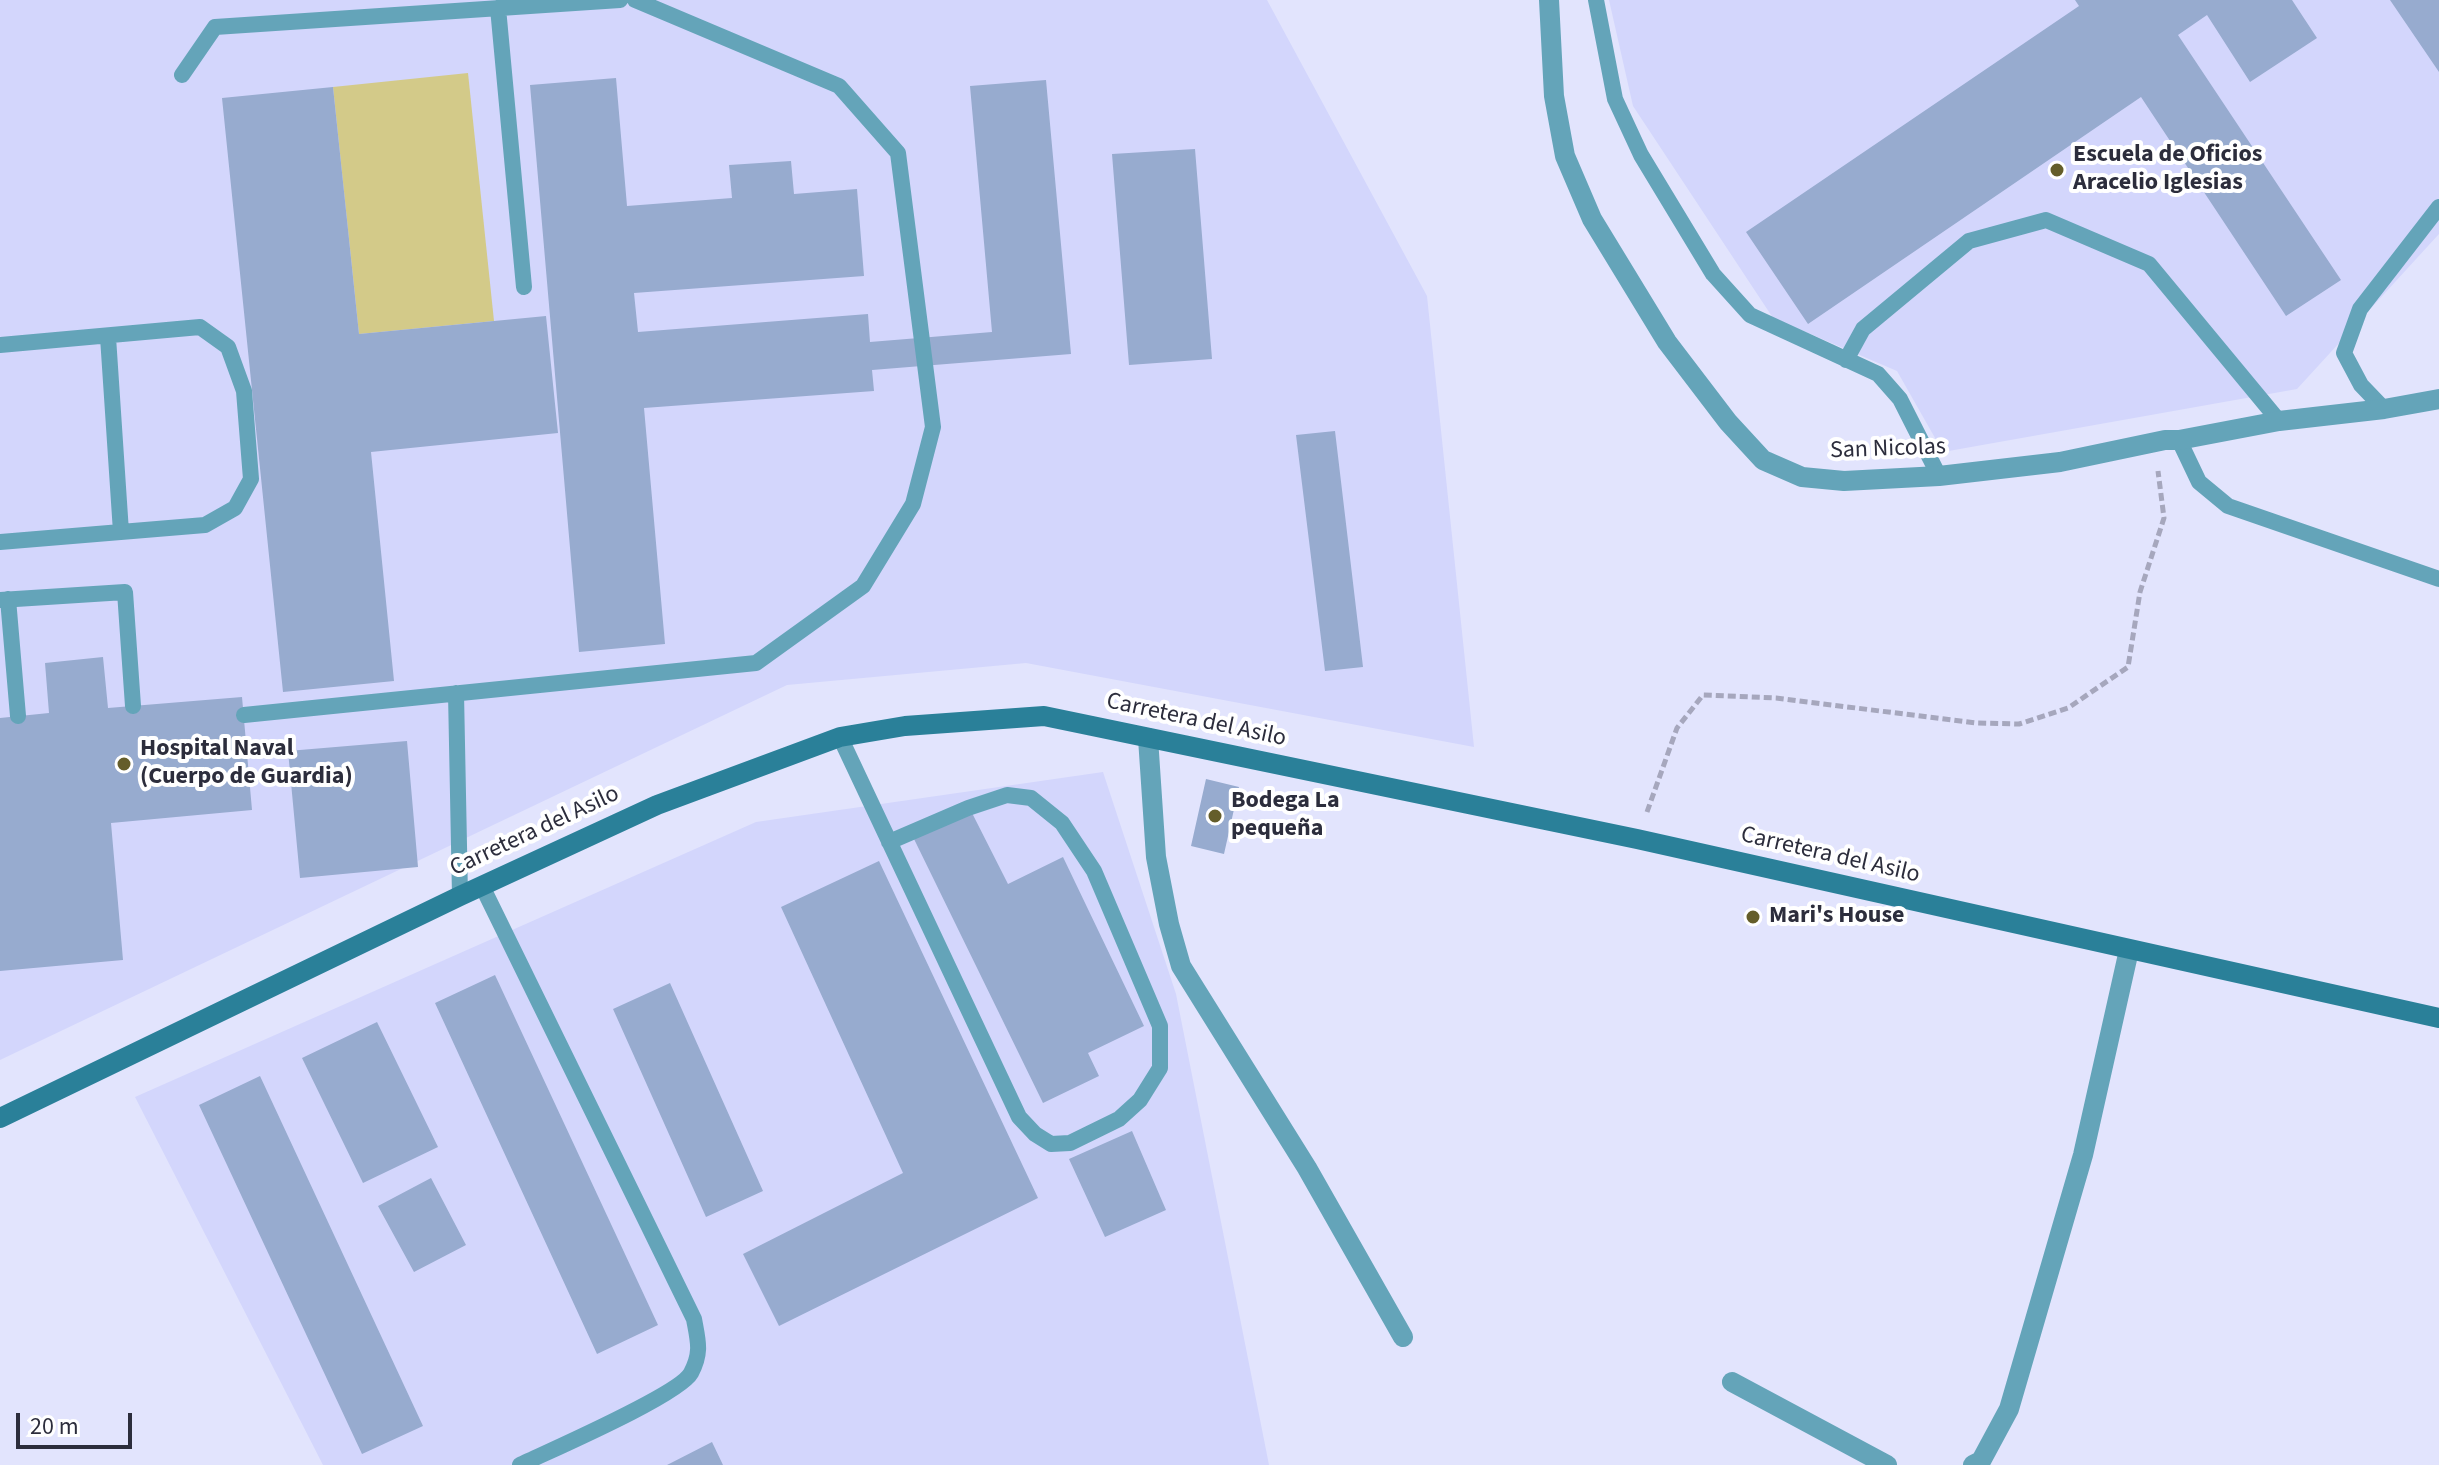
<!DOCTYPE html>
<html>
<head>
<meta charset="utf-8">
<style>
	body { margin:0 }
	#map { position:relative; width:2439px; height:1465px; overflow:hidden; background:#e2e4fd; font-family:"Source Sans 3",sans-serif }
	canvas { display:block }
	.scale { position:absolute; left:16px; top:1413px; width:116px; height:36px; box-sizing:border-box; border:4px solid #2c2d3c; border-top:0; padding-left:10px; font-size:24px; line-height:28px; white-space:nowrap; color:#2c2d3c; -webkit-text-stroke:6px #fff; paint-order:stroke }
</style>
</head>
<body>
<div id="map">
<canvas width="2439" height="1465"></canvas>
<div class="scale">20 m</div>
</div>
<script>
const g = document.querySelector('canvas').getContext('2d');
g.lineJoin = 'round';
function paint(path, color) {
  g.fillStyle = color;
  g.fill(path, 'evenodd');
}
function strokePath(path, color, width, dash) {
  g.strokeStyle = color;
  g.lineWidth = width;
  g.lineCap = dash ? 'butt' : 'round';
  g.setLineDash(dash || []);
  g.stroke(path);
}
function label(font, color, halo, rows, align = 'center') {
  g.font = font + ' "Source Sans 3",sans-serif';
  g.lineWidth = 8;
  g.setLineDash([]);
  g.textBaseline = 'middle';
  g.strokeStyle = halo;
  g.fillStyle = color;
  for (const [text, x, y, turn = 0] of rows) {
    g.save();
    g.translate(x, y);
    g.rotate((+turn || 0) * Math.PI / 180);
    g.textAlign = isNaN(turn) ? turn : align;
    if (halo) g.strokeText(text, 0, 0);
    g.fillText(text, 0, 0);
    g.restore();
  }
}
const built = new Path2D(`
	M0,0h1267l160,296 47,451 -448,-84 -239,22 -787,375z
	M1609,0h830v234l-142,155 -354,63 -46,-81 -124,-53 -140,-212z
	M1103,772l73,222 93,471h-946l-188,-368 621,-275z`);
const green = new Path2D(`
	M468,73l26,248 -135,13 -26,-247z`);
const building = new Path2D(`
	M2075,0h217l25,38 -67,44 -43,-67 -29,20 163,245 -55,36 -145,-219 -333,227 -62,-92 333,-226z
	M2390,0h49v72z
	M616,78l11,128 105,-8 -3,-33 62,-4 3,33 63,-5 7,87 -230,17 4,39 230,-18 2,28 122,-10 -22,-246 76,-6 25,274 -199,16 2,21 -230,17 21,236 -86,8 -49,-567z
	M333,87l26,247 187,-18 12,117 -187,19 23,229 -111,11 -61,-594z
	M1195,149l17,210 -83,6 -17,-211z
	M1335,431l28,236 -38,4 -29,-236z
	M103,657l5,51 134,-11 10,113 -141,13 12,137 -123,11v-253l49,-5 -4,-50z
	M407,741l11,126 -118,11 -12,-127z
	M1206,779l33,8 -15,67 -33,-8z
	M971,811l37,73 55,-27 81,169 -56,27 11,23 -56,27 -129,-264z
	M879,861l159,337 -259,128 -36,-72 160,-81 -122,-266z
	M495,975l163,350 -61,29 -162,-351z
	M670,983l93,208 -57,26 -93,-208z
	M377,1022l61,125 -75,36 -61,-125z
	M260,1076l163,350 -61,28 -163,-349z
	M1132,1131l34,79 -61,27 -36,-78z
	M431,1178l35,67 -52,27 -36,-66z
	M712,1442l11,23h-56z`);
const path = new Path2D(`
	M1647,812l30,-84 26,-33 73,3 200,25 43,1 49,-16 60,-41 12,-75 24,-74 -6,-47`);
const lane = new Path2D(`
	M1596,0l19,99 26,56 72,119 37,41 128,59 22,25 39,77
	M498,8l26,279
	M182,75l33,-48 405,-27
	M108,337l13,195
	M0,345l200,-18 28,20 16,44 7,88 -16,29 -30,17 -205,17
	M1846,360l17,-31 106,-88 77,-21 103,44 130,157
	M2384,409l-23,-24 -17,-32 16,-44 79,-102
	M2179,440l20,42 29,24 211,73
	M8,599l10,117
	M0,600l125,-8 8,114
	M456,693l4,203
	M244,715l512,-52 107,-77 50,-82 20,-77 -35,-274 -59,-67 -204,-86
	M840,737l179,380 16,17 16,10 19,-1 49,-24 21,-19 20,-32v-42l-66,-155 -32,-48 -31,-25 -24,-3 -39,13 -79,34
	M482,886l212,433c4,22 8,33 -3,54 -12,22 -142,78 -171,92`);
const street = new Path2D(`
	M1549,0l5,96 11,60 27,63 75,123 61,80 35,38 39,17 42,4 95,-5 121,-14 105,-22h14l100,-19 105,-12 55,-10
	M1148,738l8,119 13,67 12,42 126,202 96,169
	M1732,1382l155,83
	M1973,1465l8,-4 28,-52 74,-254 46,-205`);
const secondary = new Path2D(`
	M0,1118l460,-222 197,-91 183,-68 65,-11 139,-10 593,123 802,179`);
const markers = [
	[2057,170,8,"#645d2a"],
	[124,764,8,"#645d2a"],
	[1215,816,8,"#645d2a"],
	[1753,917,8,"#645d2a"]
];
const poiNames = [
	["Escuela de Oficios",2073,156],
	["Aracelio Iglesias",2073,184],
	["Hospital Naval",140,750],
	["(Cuerpo de Guardia)",140,778],
	["Bodega La",1231,802],
	["pequeña",1231,830],
	["Mari's House",1769,917]
];
const streetNames = [
	["San Nicolas",1888,450,-2],
	["Carretera del Asilo",1196,721,12],
	["Carretera del Asilo",535,832,-25],
	["Carretera del Asilo",1830,856,13]
];
paint(built, '#d3d6fc');
paint(green, '#d3ca89');
paint(building, '#97abcf');
strokePath(path, '#a6a7bd', 5, [8, 4]);
strokePath(lane, '#64a4b9', 16);
strokePath(street, '#64a4b9', 20);
strokePath(secondary, '#2a8099', 20);
for (const [x, y, r, color] of markers) {
  const dot = new Path2D();
  dot.arc(x, y, r, 0, 2 * Math.PI);
  g.fillStyle = color;
  g.fill(dot);
  strokePath(dot, '#fff', 3);
}
label('bold 24px', '#2c2d3c', '#fff', poiNames, 'left');
label('24px', '#2c2d3c', '#fff', streetNames);
</script>
</body>
</html>
